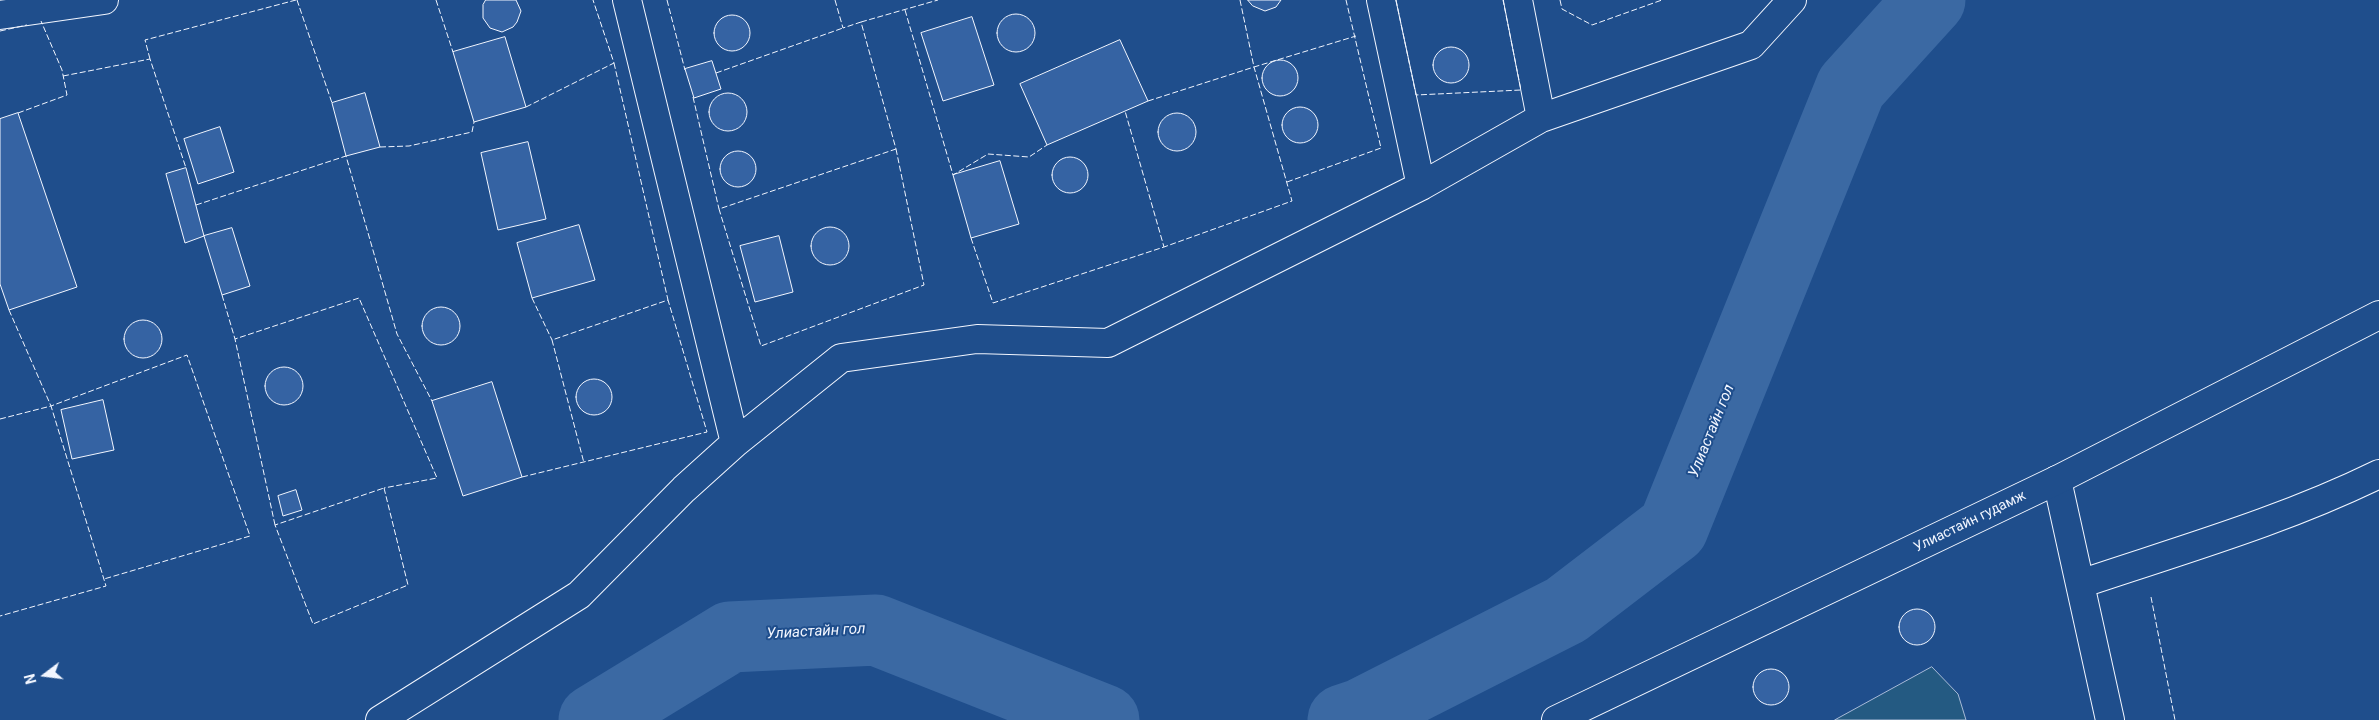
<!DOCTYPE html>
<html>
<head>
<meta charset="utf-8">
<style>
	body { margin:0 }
	#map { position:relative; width:2379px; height:720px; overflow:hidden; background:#1f4e8c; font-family:Roboto,sans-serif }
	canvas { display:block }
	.north { position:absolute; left:20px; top:650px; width:50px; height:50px; -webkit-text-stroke:4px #1f4e8c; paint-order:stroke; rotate:255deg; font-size:14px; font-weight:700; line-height:20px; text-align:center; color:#f2f6ff }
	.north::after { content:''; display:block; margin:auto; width:18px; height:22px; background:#f2f6ff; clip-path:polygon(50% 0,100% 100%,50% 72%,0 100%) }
</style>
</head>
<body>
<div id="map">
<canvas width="2379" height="720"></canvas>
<div class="north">N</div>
</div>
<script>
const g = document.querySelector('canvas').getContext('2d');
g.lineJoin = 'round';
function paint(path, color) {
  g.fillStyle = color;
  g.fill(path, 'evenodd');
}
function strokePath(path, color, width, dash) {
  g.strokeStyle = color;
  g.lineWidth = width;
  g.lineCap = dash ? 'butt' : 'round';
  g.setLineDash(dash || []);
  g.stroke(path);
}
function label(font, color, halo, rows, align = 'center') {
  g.font = font + ' Roboto,sans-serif';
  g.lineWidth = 4;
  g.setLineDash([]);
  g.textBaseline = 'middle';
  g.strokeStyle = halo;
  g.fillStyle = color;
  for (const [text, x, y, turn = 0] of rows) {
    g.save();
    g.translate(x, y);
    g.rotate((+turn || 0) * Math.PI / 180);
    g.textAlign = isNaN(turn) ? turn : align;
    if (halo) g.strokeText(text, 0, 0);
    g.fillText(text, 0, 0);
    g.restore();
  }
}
const green = new Path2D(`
	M1932,667l26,27 8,26h-131z`);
const river = new Path2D(`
	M594,720l136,-83 146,-7 228,90
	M1343,720l18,-6 205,-104 107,-82 178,-441 79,-87`);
const building = new Path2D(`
	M486,0h30l5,11 -4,11 -4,5 -11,5 -12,-4 -7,-10v-13z
	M1248,0h33l-5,7 -11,4 -12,-5z
	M997 33a19 19 0 1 1 38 0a19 19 0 1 1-38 0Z
	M714 33a18 18 0 1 1 36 0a18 18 0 1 1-36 0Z
	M972,17l22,68 -51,16 -22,-68z
	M505,37l21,70 -52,15 -21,-70z
	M1120,40l28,61 -101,44 -27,-61z
	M1433 65a18 18 0 1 1 36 0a18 18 0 1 1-36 0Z
	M1262 78a18 18 0 1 1 36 0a18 18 0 1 1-36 0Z
	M712,61l9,28 -27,9 -9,-29z
	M709 112a19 19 0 1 1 38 0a19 19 0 1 1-38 0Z
	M365,93l15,54 -34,9 -14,-53z
	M1282 125a18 18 0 1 1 36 0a18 18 0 1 1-36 0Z
	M1158 132a19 19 0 1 1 38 0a19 19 0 1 1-38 0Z
	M18,113l59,174 -68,23 -9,-26v-165z
	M220,127l14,45 -36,12 -14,-45z
	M528,142l18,77 -48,11 -17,-77z
	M720 169a18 18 0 1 1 36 0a18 18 0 1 1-36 0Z
	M1052 175a18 18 0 1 1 36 0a18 18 0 1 1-36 0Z
	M1000,161l19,63 -48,14 -18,-63z
	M186,168l18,68 -19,7 -19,-69z
	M579,225l16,55 -63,18 -15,-55z
	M811 246a19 19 0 1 1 38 0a19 19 0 1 1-38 0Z
	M232,228l18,58 -28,9 -18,-59z
	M779,236l14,56 -38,10 -15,-56z
	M422 326a19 19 0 1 1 38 0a19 19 0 1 1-38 0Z
	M124 339a19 19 0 1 1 38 0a19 19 0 1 1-38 0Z
	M265 386a19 19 0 1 1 38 0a19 19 0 1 1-38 0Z
	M576 397a18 18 0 1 1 36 0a18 18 0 1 1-36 0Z
	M492,382l30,95 -59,19 -31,-95z
	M103,400l11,50 -42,9 -11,-49z
	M296,490l6,20 -19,6 -5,-20z
	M1899 627a18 18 0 1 1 36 0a18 18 0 1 1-36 0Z
	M1753 687a18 18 0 1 1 36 0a18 18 0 1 1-36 0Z`);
const minor = new Path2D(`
	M627,0l108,443
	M1381,0l40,186
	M1518,0l23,118
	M0,15l104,-15
	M2057,480l53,240
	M2080,584c101,-34 203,-63 299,-110
	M380,720l199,-125 105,-106 51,-46 106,-85 136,-19 131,4 313,-157 120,-68 210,-73 41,-45`);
const major = new Path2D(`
	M1556,720l501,-240 322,-165`);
const fence = new Path2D(`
	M297,0l35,103
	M436,0l17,52
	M667,0l18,70
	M835,0l8,28 18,-6 35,127
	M1240,0l14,67 102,-31
	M1396,0l20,95 105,-5 -18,-90
	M1560,0l2,9 30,16 70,-25
	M905,10l48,165 35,-21 41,3 18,-12
	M861,22l77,-22
	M0,31l27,-6
	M150,59l-5,-19 151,-40
	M614,63l54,237
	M716,73l127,-45
	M63,76l87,-17 36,109
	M693,97l26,112
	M1148,101l106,-34 38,134 -128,46
	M526,107l88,-44 -21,-63
	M18,113l49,-18 -5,-25 -21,-49
	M380,147l29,-1 63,-14 2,-10
	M896,149l28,136 -163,61 -42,-137z
	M1287,182l94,-34 -35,-148
	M196,205l150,-49 51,178 35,67
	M971,238l22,65 171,-56 -39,-136
	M222,295l13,44
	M532,298l20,42
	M9,310l42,96 136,-51 63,181 -146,43
	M0,419l51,-13 55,180 -106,30
	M522,477l185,-45 -39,-132 -116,40 32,123
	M384,488l24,97 -95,39 -38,-99z
	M275,525l-40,-186 124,-41 78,180 -53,10
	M2151,597l24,123`);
const streetNames = [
	["Улиастайн гудамж",1970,522,-26]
];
const waterNames = [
	["Улиастайн гол",1712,431,-68],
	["Улиастайн гол",816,632,-3]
];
paint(green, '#245a82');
strokePath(green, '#a8bbd7', 1);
strokePath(river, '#3b69a3', 71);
paint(building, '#3563a3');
strokePath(building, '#f2f6ff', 1);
strokePath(minor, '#f2f6ff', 30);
strokePath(major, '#f2f6ff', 30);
strokePath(minor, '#1f4e8c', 28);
strokePath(major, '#1f4e8c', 28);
strokePath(fence, '#f2f6ff', 1, [6, 2.5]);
label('14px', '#f2f6ff', '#1f4e8c', streetNames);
label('italic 15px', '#f2f6ff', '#1f4e8c', waterNames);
</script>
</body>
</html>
